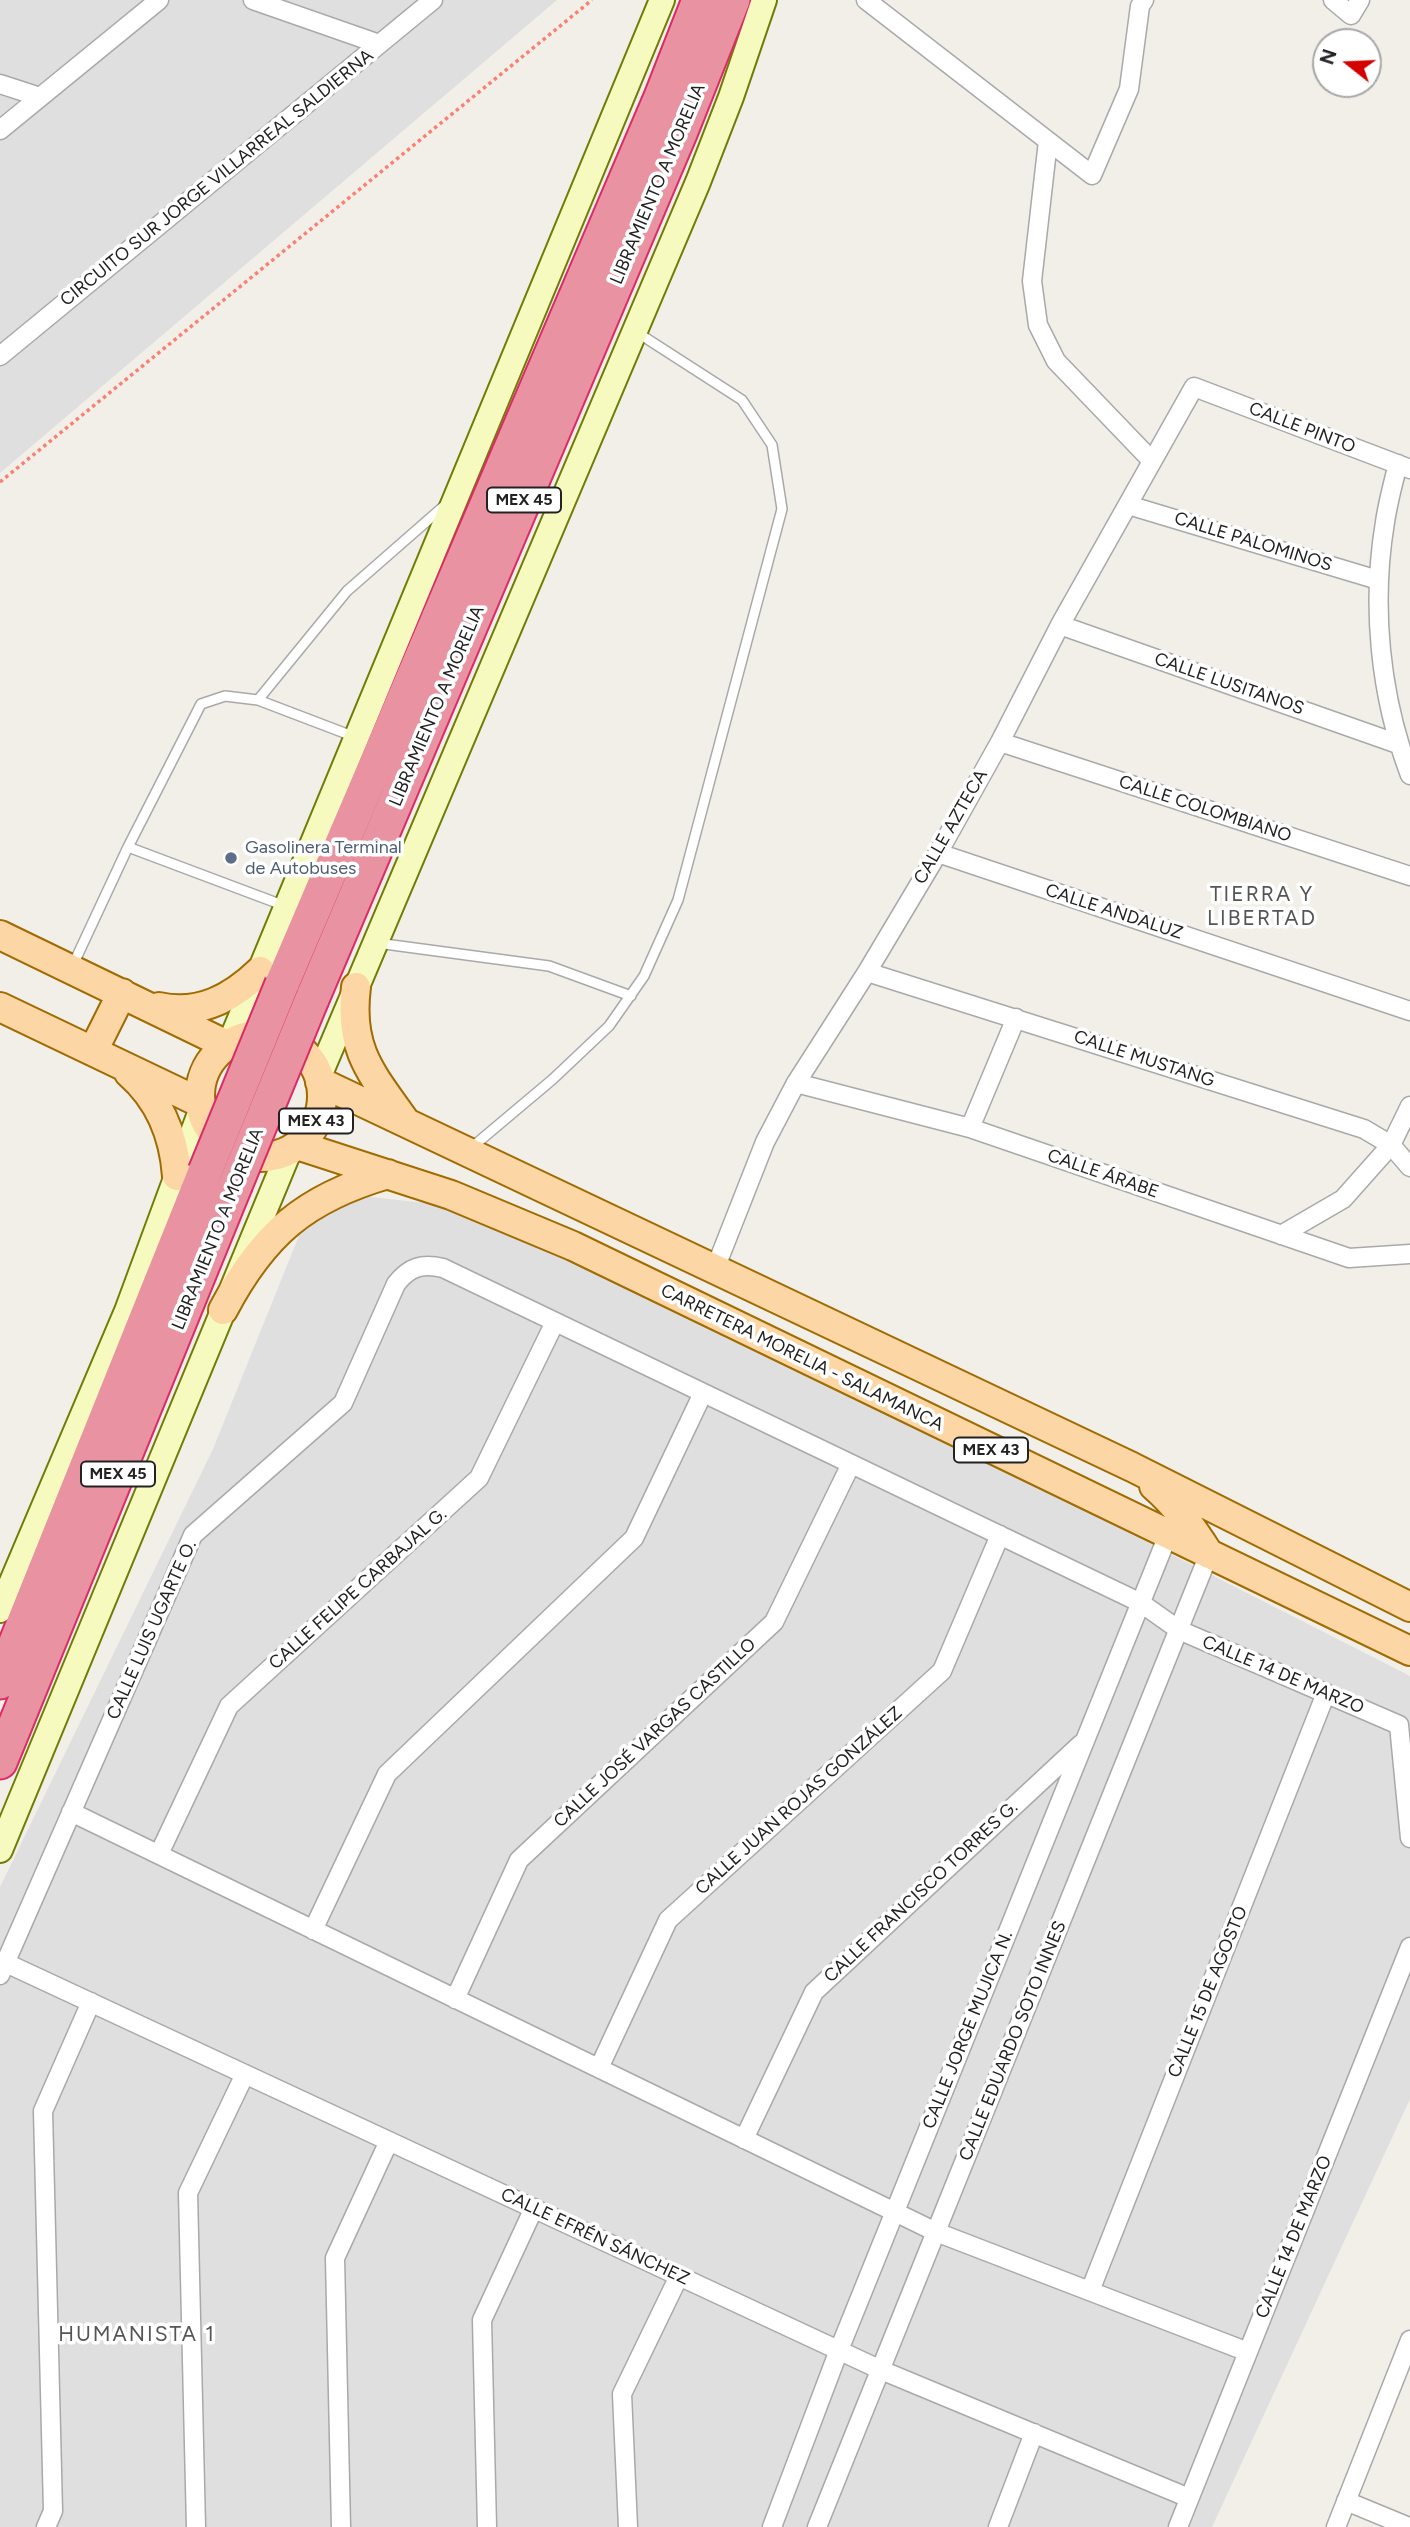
<!DOCTYPE html>
<html>
<head>
<meta charset="utf-8">
<style>
	body { margin:0 }
	#map { position:relative; width:1410px; height:2527px; overflow:hidden; background:#f2efe9; font-family:Figtree,sans-serif }
	canvas { display:block }
	.north { position:absolute; left:1312px; top:28px; width:70px; height:70px; box-sizing:border-box; background:#fff; border:2px solid #a7a7a7; border-radius:50%; rotate:288deg; font-size:19px; font-weight:700; line-height:28px; text-align:center; color:#222 }
	.north::after { content:''; display:block; margin:auto; width:24px; height:32px; background:#d40000; clip-path:polygon(50% 0,100% 100%,50% 72%,0 100%) }
</style>
</head>
<body>
<div id="map">
<canvas width="1410" height="2527"></canvas>
<div class="north">N</div>
</div>
<script>
const g = document.querySelector('canvas').getContext('2d');
g.lineJoin = 'round';
function paint(path, color) {
  g.fillStyle = color;
  g.fill(path, 'evenodd');
}
function strokePath(path, color, width, dash) {
  g.strokeStyle = color;
  g.lineWidth = width;
  g.lineCap = dash ? 'butt' : 'round';
  g.setLineDash(dash || []);
  g.stroke(path);
}
function label(font, color, halo, rows, align = 'center') {
  g.font = font + ' Figtree,sans-serif';
  g.lineWidth = 7;
  g.setLineDash([]);
  g.textBaseline = 'middle';
  g.strokeStyle = halo;
  g.fillStyle = color;
  for (const [text, x, y, turn = 0] of rows) {
    g.save();
    g.translate(x, y);
    g.rotate((+turn || 0) * Math.PI / 180);
    g.textAlign = isNaN(turn) ? turn : align;
    if (halo) g.strokeText(text, 0, 0);
    g.fillText(text, 0, 0);
    g.restore();
  }
}
const residential = new Path2D(`
	M0,0h557l-557,473z
	M317,1191l180,20 913,465v423l-198,428h-1212v-640l213,-438z`);
const path = new Path2D(`
	M0,482l592,-482`);
const lane = new Path2D(`
	M258,700l89,-109 96,-84
	M128,847l157,59
	M377,943l172,23 82,30
	M72,967l56,-120 73,-143 24,-8 33,4 97,37
	M471,1148l82,-69 56,-53 35,-50 34,-76 104,-391 -10,-64 -30,-45 -104,-67`);
const street = new Path2D(`
	M253,0l126,44
	M866,0l226,175 37,-86 11,-83 4,-6
	M1333,0l18,15 9,-15
	M0,84l40,13
	M0,130l159,-130
	M1048,141l-16,140 6,44 18,36 96,100
	M0,356l433,-356
	M1398,464c-5,19 -10,38 -13,58 -14,84 -5,174 25,253
	M1128,505l250,75
	M1060,625l338,119
	M1000,742l410,134
	M938,853l472,158
	M867,972l497,157 27,16 19,22
	M796,1083l174,45 379,130 61,-4
	M970,1128l46,-110
	M1281,1235l62,-36 48,-54 19,-39
	M715,1269l50,-127 31,-59 71,-111 71,-119 62,-111 60,-117 134,-238 216,82
	M71,1812l865,420 312,120
	M159,1854l70,-148 250,-228 76,-156
	M313,1930l74,-156 247,-236 69,-145
	M6,1963l875,407 308,128
	M0,1975l193,-440 150,-132 53,-119c13,-17 26,-21 47,-16l698,335 38,27 220,95 11,113
	M455,1999l64,-139 255,-238 77,-158
	M599,2068l69,-148 274,-249 58,-136
	M744,2139l70,-147 267,-248
	M1090,2291l236,-598
	M1346,2501l63,26
	M46,2527l7,-16 -10,-400 48,-109
	M196,2527l-8,-334 57,-119
	M341,2527l-6,-269 54,-117
	M487,2527l-5,-207 52,-112
	M628,2527l-6,-133 57,-118
	M772,2527l67,-177 329,-815
	M817,2527l392,-973
	M998,2527l36,-94
	M1178,2527l232,-580
	M1336,2527l74,-187`);
const secondary = new Path2D(`
	M230,1043l432,-1043
	M319,1076l379,-894 33,-85 33,-97
	M0,1610l127,-299 75,-203
	M0,1850l290,-701`);
const primary = new Path2D(`
	M0,935l227,110
	M356,987c-8,62 15,86 49,134
	M0,1007l201,96
	M159,1007c40,9 73,-9 101,-36
	M200 1096a61 61 0 1 1 122 0a61 61 0 1 1-122 0Z
	M93,1051l29,-58
	M129,1073c31,27 45,62 48,103
	M320,1082l812,385 278,140
	M297,1145l154,50 122,51 837,405
	M223,1310c40,-76 82,-112 165,-136
	M1154,1486c23,20 39,43 55,68`);
const highway = new Path2D(`
	M282,984l379,-887 38,-97
	M312,999l369,-868 52,-131
	M0,1682l205,-510
	M0,1762l235,-576`);
const highwayBridge = new Path2D(`
	M205,1172l77,-188
	M235,1186l77,-187`);
const markers = [
	[231,858,7,"#5c6f8a"]
];
const shields = [
	[524,500,74],
	[316,1121,74],
	[991,1450,74],
	[118,1474,74]
];
const shieldNames = [
	["MEX 45",524,500],
	["MEX 43",316,1121],
	["MEX 43",991,1450],
	["MEX 45",118,1474]
];
const streetNames = [
	["CIRCUITO SUR JORGE VILLARREAL SALDIERNA",217,178,-39],
	["LIBRAMIENTO A MORELIA",658,184,-67],
	["CALLE PINTO",1302,428,21],
	["CALLE PALOMINOS",1253,542,17],
	["CALLE LUSITANOS",1229,684,19],
	["LIBRAMIENTO A MORELIA",437,706,-67],
	["CALLE COLOMBIANO",1205,809,18],
	["CALLE AZTECA",951,827,-60],
	["CALLE ANDALUZ",1114,912,18],
	["CALLE MUSTANG",1144,1059,18],
	["CALLE ÁRABE",1103,1174,19],
	["LIBRAMIENTO A MORELIA",218,1229,-68],
	["CARRETERA MORELIA - SALAMANCA",802,1358,26],
	["CALLE FELIPE CARBAJAL G.",358,1589,-42],
	["CALLE LUIS UGARTE O.",152,1630,-66],
	["CALLE 14 DE MARZO",1283,1675,23],
	["CALLE JOSÉ VARGAS CASTILLO",655,1733,-43],
	["CALLE JUAN ROJAS GONZÁLEZ",799,1801,-42],
	["CALLE FRANCISCO TORRES G.",921,1892,-43],
	["CALLE 15 DE AGOSTO",1208,1992,-68],
	["CALLE JORGE MUJICA N.",968,2030,-68],
	["CALLE EDUARDO SOTO INNES",1013,2041,-68],
	["CALLE EFRÉN SÁNCHEZ",595,2237,25],
	["CALLE 14 DE MARZO",1294,2237,-68]
];
const serviceNames = [
	["Gasolinera Terminal",245,848],
	["de Autobuses",245,869]
];
const quarterNames = [
	["TIERRA Y",1262,895],
	["LIBERTAD",1262,919],
	["HUMANISTA 1",137,2335]
];
paint(residential, '#e0dfdf');
strokePath(lane, '#a9a9a9', 12);
strokePath(street, '#a9a9a9', 21);
strokePath(secondary, '#707d05', 28);
strokePath(primary, '#a06b00', 32);
strokePath(highway, '#dc2a67', 37);
strokePath(path, '#fa8072', 3.5, [3.5, 3.5]);
strokePath(lane, '#fff', 9);
strokePath(street, '#fff', 18);
strokePath(secondary, '#f7fabf', 24);
strokePath(primary, '#fcd6a4', 28);
strokePath(highway, '#e892a2', 33);
strokePath(highwayBridge, '#dc2a67', 37, []);
strokePath(highwayBridge, '#e892a2', 33);
for (const [x, y, r, color] of markers) {
  const dot = new Path2D();
  dot.arc(x, y, r, 0, 2 * Math.PI);
  g.fillStyle = color;
  g.fill(dot);
  strokePath(dot, '#fff', 2.5);
}
for (const [x, y, w] of shields) {
  const box = new Path2D();
  box.roundRect(x - w / 2, y - 12.5, w, 25, 5);
  g.fillStyle = '#fff';
  g.fill(box);
  strokePath(box, '#222', 2);
}
label('bold 16px', '#222', null, shieldNames);
label('18px', '#222', '#fff', streetNames);
label('18px', '#4e5e75', '#fff', serviceNames, 'left');
g.letterSpacing = '2px';
label('21px', '#555', '#fff', quarterNames);
g.letterSpacing = '0px';
</script>
</body>
</html>
